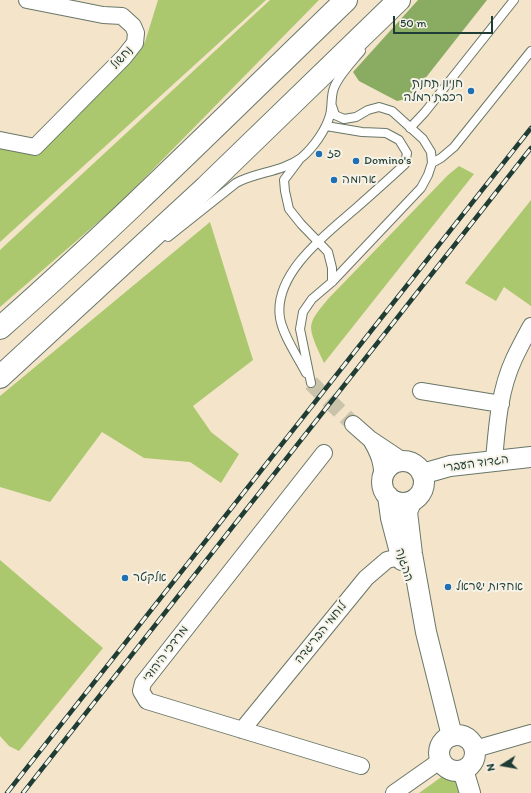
<!DOCTYPE html>
<html>
<head>
<meta charset="utf-8">
<style>
	body { margin:0 }
	#map { position:relative; width:531px; height:793px; overflow:hidden; background:#f3e4ca; font-family:Itim,sans-serif }
	canvas { display:block }
	.north { position:absolute; left:483px; top:745px; width:40px; height:40px; -webkit-text-stroke:3px #f7f3e8; paint-order:stroke; rotate:259deg; font-size:11px; font-weight:700; line-height:16px; text-align:center; color:#1f3d34 }
	.north::after { content:''; display:block; margin:auto; width:14px; height:18px; background:#1f3d34; clip-path:polygon(50% 0,100% 100%,50% 72%,0 100%) }
	.scale { position:absolute; left:393px; top:16px; width:100px; height:18px; box-sizing:border-box; border:2px solid #1f3d34; border-top:0; padding-left:5px; font-size:12px; line-height:14px; white-space:nowrap; color:#1f3d34; -webkit-text-stroke:3px #f7f3e8; paint-order:stroke }
</style>
</head>
<body>
<div id="map">
<canvas width="531" height="793"></canvas>
<div class="north">N</div>
<div class="scale">50 m</div>
</div>
<script>
const g = document.querySelector('canvas').getContext('2d');
g.lineJoin = 'round';
function paint(path, color) {
  g.fillStyle = color;
  g.fill(path, 'evenodd');
}
function strokePath(path, color, width, dash) {
  g.strokeStyle = color;
  g.lineWidth = width;
  g.lineCap = dash ? 'butt' : 'round';
  g.setLineDash(dash || []);
  g.stroke(path);
}
function label(font, color, halo, rows, align = 'center') {
  g.font = font + ' Itim,"Playpen Sans Hebrew",sans-serif';
  g.lineWidth = 4;
  g.setLineDash([]);
  g.textBaseline = 'middle';
  g.strokeStyle = halo;
  g.fillStyle = color;
  for (const [text, x, y, turn = 0] of rows) {
    g.save();
    g.translate(x, y);
    g.rotate((+turn || 0) * Math.PI / 180);
    g.textAlign = isNaN(turn) ? turn : align;
    if (halo) g.strokeText(text, 0, 0);
    g.fillText(text, 0, 0);
    g.restore();
  }
}
const green = new Path2D(`
	M158,0h108l-266,242v-94l34,7 111,-113z
	M270,0h49l-200,204 -119,103v-57z
	M459,166l15,8 -150,189c-4,-9 -13,-26 -13,-36 1,-11 11,-20 17,-28l120,-124z
	M531,200v106l-27,-19 -8,14 -31,-18z
	M210,222l43,138 -60,46 18,26 28,22 -18,29 -31,-21 -46,-4 -42,-26 -52,70 -50,-15v-91z
	M0,560l103,88 -84,103 -10,-5 -9,-10z
	M447,773l10,9 3,11h-41z`);
const forest = new Path2D(`
	M418,0h69l-67,85 -14,14 -9,2 -38,-20 -6,-9z`);
const minorTunnel = new Path2D(`
	M311,383l42,41`);
const service = new Path2D(`
	M410,128l15,-16 89,-112
	M299,160l-15,20 1,11 4,18 12,15 27,28 4,16v14
	M432,163l9,-5 13,-11 77,-96
	M168,237l68,-54c20,-11 46,-11 65,-25 12,-10 25,-28 29,-43 2,-7 1,-16 3,-24 3,-13 19,-29 28,-40
	M306,373c-8,-16 -23,-37 -26,-55 -7,-44 46,-84 75,-109 17,-15 34,-30 50,-45l2,-11 -8,-13 -13,-7 -24,-1 -36,-6
	M311,383l-11,-54 3,-17 9,-13 20,-17 89,-94 7,-13 4,-12 -1,-11 -8,-13 -31,-28 -13,-4 -11,3 -12,7 -12,2 -9,-4 -3,-9`);
const minor = new Path2D(`
	M0,140l35,7 89,-90 11,-14 1,-10 -3,-7 -11,-10 -19,-1 -76,-15
	M421,391l80,13
	M353,424l17,15 33,22
	M371,440c9,15 11,23 12,40
	M324,453l-181,230 -2,8 6,10 214,65
	M494,460c3,-33 5,-69 20,-101 5,-11 11,-22 17,-33
	M242,730l124,-152 21,-18 25,-6
	M475,749l56,-16
	M394,793l47,-33`);
const tertiary = new Path2D(`
	M382 482a21 21 0 1 1 42 0a21 21 0 1 1-42 0Z
	M422,474l28,-8 81,-9
	M388,496l3,22 11,42
	M411,502l-4,10 5,42 14,78 26,104
	M439 753a18 18 0 1 1 36 0a18 18 0 1 1-36 0Z
	M463,770l7,23`);
const trunk = new Path2D(`
	M0,328c119,-105 232,-218 346,-328
	M0,377l206,-190 193,-187`);
const rail = new Path2D(`
	M7,793l524,-665
	M23,793l508,-645`);
const markers = [
	[471,91,4,"#1f6fb2"],
	[319,154,4,"#1f6fb2"],
	[356,161,4,"#1f6fb2"],
	[334,180,4,"#1f6fb2"],
	[125,578,4,"#1f6fb2"],
	[448,587,4,"#1f6fb2"]
];
const streetNames = [
	["נחשול",122,58,-49],
	["הגדוד העברי",476,464,-8],
	["ההגנה",404,565,73],
	["לוחמי הבריגדה",321,633,-51],
	["מרדכי היהודי",166,654,-53]
];
const poiNames = [
	["חניון תחנת",463,84,"right"],
	["רכבת רמלה",463,98,"right"],
	["פז",327,154],
	["Domino's",364,161],
	["ארומה",342,180],
	["אלקטר",133,578],
	["אחדות ישראל",456,587]
];
paint(green, '#acc86f');
paint(forest, '#89ac62');
strokePath(minorTunnel, '#c9c3ac', 16, [16, 8]);
strokePath(service, '#697768', 10);
strokePath(minor, '#697768', 18);
strokePath(tertiary, '#697768', 22);
strokePath(trunk, '#697768', 24);
strokePath(service, '#fff', 8);
strokePath(minor, '#fff', 16);
strokePath(tertiary, '#fff', 20);
strokePath(trunk, '#fff', 22);
strokePath(rail, '#1f3d34', 4.5);
strokePath(rail, '#f7f3e8', 3, [9]);
for (const [x, y, r, color] of markers) {
  const dot = new Path2D();
  dot.arc(x, y, r, 0, 2 * Math.PI);
  g.fillStyle = color;
  g.fill(dot);
  strokePath(dot, '#f7f3e8', 1.5);
}
label('12px', '#1f3d34', '#f7f3e8', streetNames);
label('12px', '#1f3d34', '#f7f3e8', poiNames, 'left');
</script>
</body>
</html>
